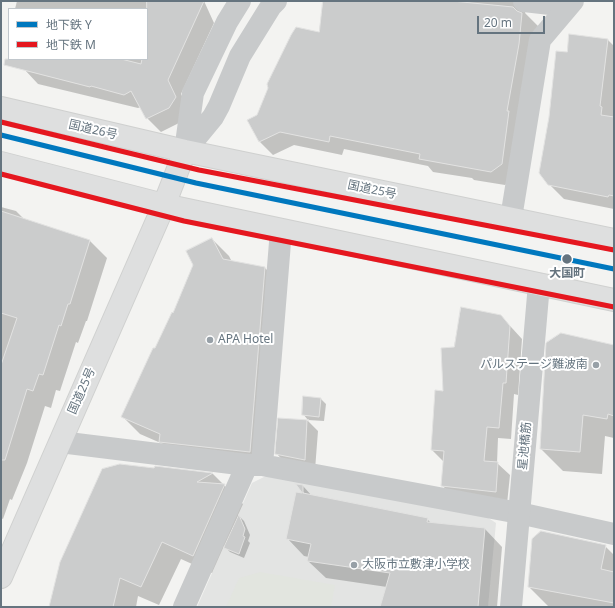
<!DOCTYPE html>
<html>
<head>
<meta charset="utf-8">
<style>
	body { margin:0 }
	#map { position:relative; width:615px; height:608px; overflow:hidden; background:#f3f3f1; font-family:"Noto Sans","Noto Sans JP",sans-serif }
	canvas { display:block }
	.frame { position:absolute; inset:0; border:2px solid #65747f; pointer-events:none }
	.legend { position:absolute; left:8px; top:8px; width:140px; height:52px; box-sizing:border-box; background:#fff; border:1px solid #c1c7cc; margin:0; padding:5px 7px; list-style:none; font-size:12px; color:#65747f }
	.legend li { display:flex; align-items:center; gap:8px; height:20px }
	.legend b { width:20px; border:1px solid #c1c7cc }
	.scale { position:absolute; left:477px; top:16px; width:68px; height:18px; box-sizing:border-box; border:2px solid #65747f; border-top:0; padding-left:5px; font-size:12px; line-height:14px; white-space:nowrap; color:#65747f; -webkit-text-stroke:3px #fff; paint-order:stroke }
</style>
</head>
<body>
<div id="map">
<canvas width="615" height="608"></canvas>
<div class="frame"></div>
<ul class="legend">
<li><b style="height:5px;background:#0078be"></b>地下鉄 Y</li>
<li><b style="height:5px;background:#e5171f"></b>地下鉄 M</li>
</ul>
<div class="scale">20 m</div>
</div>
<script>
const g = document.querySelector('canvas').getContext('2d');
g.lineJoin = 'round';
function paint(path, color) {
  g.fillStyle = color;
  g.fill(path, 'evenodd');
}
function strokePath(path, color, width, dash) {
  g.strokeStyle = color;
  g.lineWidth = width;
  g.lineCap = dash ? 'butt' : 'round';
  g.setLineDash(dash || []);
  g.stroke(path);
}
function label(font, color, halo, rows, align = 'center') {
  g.font = font + ' "Noto Sans","Noto Sans JP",sans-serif';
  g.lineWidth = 4;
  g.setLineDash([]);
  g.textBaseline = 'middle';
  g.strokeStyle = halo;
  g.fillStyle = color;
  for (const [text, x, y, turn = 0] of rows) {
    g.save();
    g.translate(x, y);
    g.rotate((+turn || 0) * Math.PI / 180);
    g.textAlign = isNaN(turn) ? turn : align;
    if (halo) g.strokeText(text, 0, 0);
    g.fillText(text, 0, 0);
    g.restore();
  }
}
const built = new Path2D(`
	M266,476l221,41 9,6 -8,84h-291l55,-124z`);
const green = new Path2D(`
	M260,572l75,13 -4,22h-105l13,-29z`);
const shadow = new Path2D(`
	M17,1h187l10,22 -33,71 8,17 -6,10 -22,11 -14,-14 -6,-11 -3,1 -100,-24 -14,-15 -6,-10h129v-50h-132z
	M324,1h245l-42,6 -2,6 15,15 -25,149 -10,8 -31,-5 -2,-2 -39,-6 -5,-6 -84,-17 -2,6 -48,-10 -21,10 -13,-13 -11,-22 8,-5 63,-82z
	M608,40l6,6v163l-50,-10 -15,-15 19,-131z
	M1,207l15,4 9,9 65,21 17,17 -20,63h-1l-8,22 -2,-1 -16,49 -4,-1 -5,18 -6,-2 -18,57 -15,37 -2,-1 -7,20 -2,-1z
	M212,239l17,17 3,6 33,6 17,17 -15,184 -104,-25 -23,-10 -17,-17 50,-103 22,-49z
	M501,316l21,23 -4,56 -4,-1 -3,45 -13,-1 -1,25 13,12 -3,29 -54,-7 -11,-12 2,-23 -12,-12 12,-58 11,-44z
	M614,346v92l-9,-2 -3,38 -39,-3 -22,-22z
	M321,399l5,5 -2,17 -16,-1 -5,-6z
	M279,419l29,2 10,10 -3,39 -28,-5 -10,-11z
	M156,467l57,7 30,30 -5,11 6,6 6,14 -2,6 2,2 -6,15 -14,-6 -6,-6 -12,27 -31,-14 -22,46 -21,-9 -2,11h-86z
	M298,486h5l9,10 115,23 5,5 53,5 17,18 -5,60h-129v-1h14l5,-19 -61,-9 -18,-17 1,-4 -5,-1 -17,-18 18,-44z
	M605,546l9,9v52h-65l-20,-20z`);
const building = new Path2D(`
	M147,1h57l-36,79 8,17 -7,11 -23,11 -15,-28 -7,4 -33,-9 -1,1 -86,-22 1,-6h116l20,5 1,-5h5z
	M323,1h129l61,6 4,4 5,2 -3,31 -12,67h2l-7,53 -11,8 -72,-13 1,-5 -90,-18 -1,6 -49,-10 -21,10 -12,-22 10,-5 11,-27 -1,-4 24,-49 5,-8 23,5z
	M569,34l39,5 -8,67 2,1 -1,8 13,2v79l-5,-1 -1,2 -60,-12 -9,-12 10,-56 7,-66 11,1z
	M1,211l89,29 -20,64h-2l-7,22 -2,-1 -16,50 -4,-1 -6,17 -6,-2 -22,71h-4v-95l16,-47 -16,-5z
	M212,238l11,21 42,8 -15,185 -91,-10 1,-8 -39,-17 32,-69h2l17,-36 1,1 20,-48 -7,-14z
	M461,307l40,8 9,11 -4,57h-3l-4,45 -12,-1 -3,34 14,1 -2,30 -55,-6 3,-35 -13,-1 4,-60 8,1 -2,-43 13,-1z
	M561,333l53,12v71l-6,-2 -1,5 -24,-4 -3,37 -40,-3 6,-106z
	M303,396l18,2 -2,19 -17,-2z
	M278,418l31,2h-2l-2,40 -30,-6z
	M120,464l34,4 1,-2 58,7 -16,9 28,2 -32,72 -31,-14 -21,45 -21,-9 -7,29h-64l11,-45 42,-93z
	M296,484l7,1v8l125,25 -1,4 58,6 -7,79h-98l10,-34 -83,-12 4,-17 -25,-5 10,-47 6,1z
	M239,515l6,14 -2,7 2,1 -6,17 -15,-6z
	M541,531l65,14 -5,24 13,3v31l-86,-16 4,-48z`);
const minor = new Path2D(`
	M524,1l44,5
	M60,442l187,23h15l257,48 95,21
	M262,465l19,-235
	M184,607l63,-142`);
const tertiary = new Path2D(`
	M185,151l28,-34 6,-11 21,-50 31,-50 5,-5
	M185,151l8,-58 34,-71 13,-21
	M511,218l29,-178 33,-39
	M511,607l28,-323`);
const trunk = new Path2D(`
	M1,108l184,43 429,89
	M1,163l163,42 450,95
	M1,577l163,-372 21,-54`);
const metro1 = new Path2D(`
	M1,135l195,48 418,86`);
const metro2 = new Path2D(`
	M1,122l198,48 415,80
	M1,174l183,47 430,86`);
const markers = [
	[567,259,5.5,"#65747f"],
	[210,340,4,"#97a0a7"],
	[596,365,4,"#97a0a7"],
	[354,565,4,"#97a0a7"]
];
const streetNames = [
	["国道26号",93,130,13],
	["国道25号",372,190,12],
	["国道25号",82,391,-66],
	["星池橋筋",525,446,-85]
];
const stopNames = [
	["大国町",567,274]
];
const poiNames = [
	["APA Hotel",218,340],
	["パルステージ難波南",588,365,"right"],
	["大阪市立敷津小学校",362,565]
];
paint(built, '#e3e4e3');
paint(green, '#e2e5df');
paint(shadow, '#0003');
paint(building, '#cbcccc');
strokePath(building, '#e2e2e1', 1);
strokePath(trunk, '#cfd0cf', 24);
strokePath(minor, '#c8cacb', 22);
strokePath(tertiary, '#c8cacb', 22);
strokePath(trunk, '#dedfdf', 22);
strokePath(metro1, '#0078be', 5);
strokePath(metro2, '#e5171f', 5);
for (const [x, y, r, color] of markers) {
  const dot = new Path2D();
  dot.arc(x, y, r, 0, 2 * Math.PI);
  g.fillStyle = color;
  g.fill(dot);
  strokePath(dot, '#fff', 1.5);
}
label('12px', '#65747f', '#fff', streetNames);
label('bold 12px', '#65747f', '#fff', stopNames);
label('12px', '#65747f', '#fff', poiNames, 'left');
</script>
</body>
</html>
